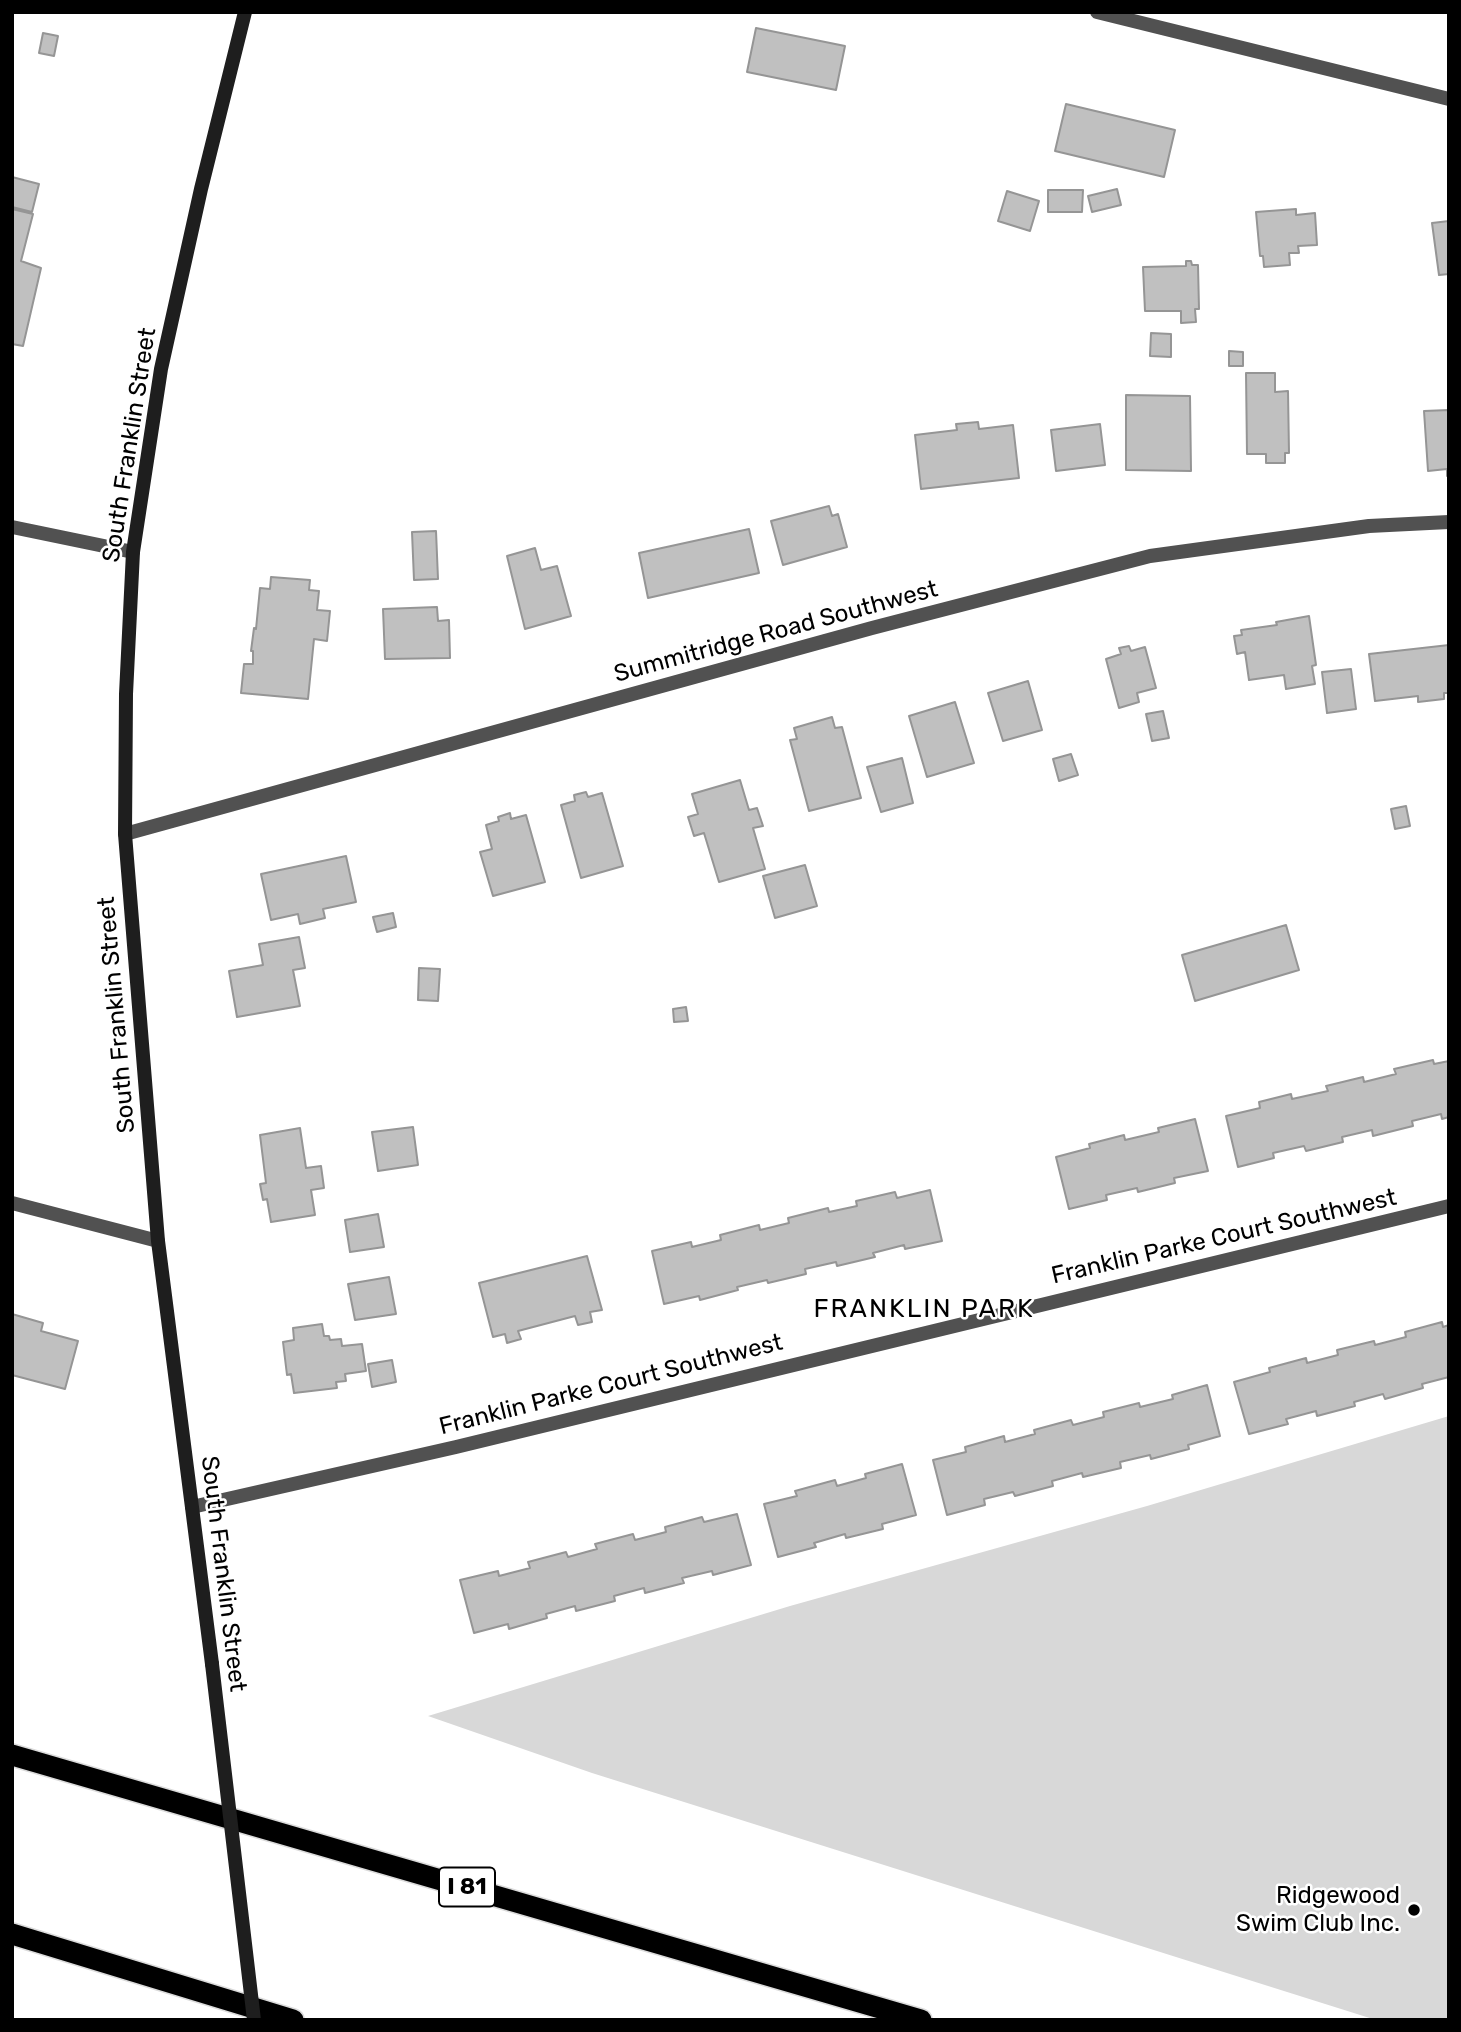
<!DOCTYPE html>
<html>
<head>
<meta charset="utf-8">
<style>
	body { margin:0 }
	#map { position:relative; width:1461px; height:2032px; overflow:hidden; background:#fff; font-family:Rubik,sans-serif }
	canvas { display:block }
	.frame { position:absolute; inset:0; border:14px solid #000; pointer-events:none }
</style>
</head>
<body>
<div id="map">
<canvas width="1461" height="2032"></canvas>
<div class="frame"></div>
</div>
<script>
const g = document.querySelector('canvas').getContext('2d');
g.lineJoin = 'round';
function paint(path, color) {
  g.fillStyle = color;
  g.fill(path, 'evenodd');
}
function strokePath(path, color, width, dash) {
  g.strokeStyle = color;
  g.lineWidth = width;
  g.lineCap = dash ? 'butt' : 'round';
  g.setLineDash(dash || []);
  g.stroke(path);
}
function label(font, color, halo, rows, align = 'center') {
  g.font = font + ' Rubik,sans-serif';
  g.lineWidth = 5;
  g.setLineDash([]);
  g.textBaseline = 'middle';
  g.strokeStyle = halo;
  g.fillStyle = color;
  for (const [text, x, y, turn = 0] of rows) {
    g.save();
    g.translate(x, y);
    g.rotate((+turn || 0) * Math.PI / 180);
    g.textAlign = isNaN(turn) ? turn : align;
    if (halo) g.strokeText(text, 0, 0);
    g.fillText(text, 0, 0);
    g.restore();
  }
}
const green = new Path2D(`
	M1449,1416v604h-73l-784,-247 -164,-57 362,-110 357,-100z`);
const building = new Path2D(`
	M756,28l89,18 -9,44 -89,-18z
	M43,33l15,3 -4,20 -15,-3z
	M1066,104l109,26 -11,47 -109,-26z
	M12,177l27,7 -7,28 -20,-5z
	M1117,189l4,16 -29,7 -4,-16z
	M1048,190h35l-1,22h-34z
	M1007,191l32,10 -9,30 -32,-10z
	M12,209l21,5 -12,47 20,7 -18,78 -11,-2z
	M1296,209v6l19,-2 2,32 -19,1 1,7h-10l1,12 -26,2 -1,-11h-3l-4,-44z
	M1449,221v53l-10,1 -7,-52z
	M1186,261h5l1,4h6l1,44h-4l1,13 -15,1v-12h-36l-2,-44 43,-1z
	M1151,333l20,1v23l-21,-1z
	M1229,351l14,1v14h-14z
	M1246,373h29v19l13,-1 1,62h-4v10h-19v-9h-19z
	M1126,395l64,1 1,75 -65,-1z
	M1449,410v66h-2v-7l-19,2 -4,-60z
	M978,422l1,7 34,-4 6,53 -98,11 -6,-54 42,-5 -1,-6z
	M1100,424l5,41 -49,6 -5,-41z
	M829,506l3,10 6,-2 9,33 -64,18 -12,-44z
	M749,529l10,44 -111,25 -9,-45z
	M436,531l2,48 -24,1 -2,-48z
	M535,548l6,22 16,-4 14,50 -46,13 -18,-73z
	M271,577l39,3 -1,10 10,1 -2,19 13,1 -3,30 -13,-2 -6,60 -67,-6 3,-29h9v-13h-2l3,-23 2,1 4,-41 10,1z
	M437,607l1,14 11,-1 1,38 -65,1 -2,-50z
	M1309,616l7,49 -4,1 3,18 -29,5 -2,-14 -35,5 -4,-28 -8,2 -3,-18 8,-1 -1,-5 36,-5 -1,-3z
	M1449,645v48h-5v6l-26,3v-6l-43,5 -6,-47z
	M1129,646l2,5 14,-4 11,41 -19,5 2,9 -20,6 -13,-49 15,-5 -2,-6z
	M1351,669l5,40 -29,4 -5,-41z
	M1028,681l14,49 -39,11 -15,-48z
	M955,702l19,61 -47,14 -18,-61z
	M1163,711l6,27 -17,3 -6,-27z
	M832,717l3,11 7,-1 19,71 -52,13 -19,-71 7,-1 -3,-11z
	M1071,754l7,21 -19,6 -6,-22z
	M902,758l11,45 -32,9 -14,-45z
	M740,780l9,30 8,-2 6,18 -10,2 12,41 -46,13 -15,-49 -10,3 -6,-19 10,-3 -6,-20z
	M586,792l2,5 14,-4 21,73 -42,12 -20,-73 14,-4 -1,-6z
	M1406,806l4,20 -15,3 -4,-20z
	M510,813l1,6 15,-4 19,67 -52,14 -13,-44 12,-3 -6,-24 13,-4 -1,-4z
	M346,856l10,46 -33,7 2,9 -25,6 -2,-10 -27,6 -10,-46z
	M805,865l12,41 -42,12 -12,-42z
	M393,913l3,14 -19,5 -4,-15z
	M1286,925l13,45 -104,31 -13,-46z
	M299,937l6,31 -12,2 7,36 -63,11 -8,-46 34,-6 -4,-21z
	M419,968l21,1 -2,32 -20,-1z
	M686,1007l2,14 -14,1 -1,-13z
	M1433,1060l1,4 15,-3v56l-7,2 -1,-5 -29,7 1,5 -40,10 -1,-6 -30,7 1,5 -37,9 -2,-5 -31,7 1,5 -36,9 -12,-51 34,-8 -1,-6 32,-8 1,5 36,-8 -2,-5 37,-9 1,5 32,-8 -2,-5z
	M1195,1119l13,52 -34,7 1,5 -37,9 -1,-4 -31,7 1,5 -38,9 -13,-52 34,-9 -1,-4 35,-9 1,5 34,-8 -1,-4z
	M413,1127l5,38 -40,6 -6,-39z
	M300,1128l6,40 15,-2 3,22 -13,2 4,25 -44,7 -4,-23 -4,1 -3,-16 6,-1 -6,-48z
	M930,1190l12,51 -37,8 -1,-4 -31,8 2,4 -38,9 -1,-4 -31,7 1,5 -38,9 -1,-3 -30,7 1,3 -38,10 -1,-4 -35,8 -12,-53 39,-9 1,5 29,-7 -1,-5 39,-10 1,5 29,-7 -1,-5 40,-10 1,4 28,-6 -1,-5 39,-9 2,6z
	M378,1214l6,33 -34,5 -5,-32z
	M587,1256l15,54 -12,2 2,10 -14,3 -3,-9 -57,15 3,8 -14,4 -2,-9 -12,3 -14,-54z
	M389,1277l7,37 -41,6 -7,-36z
	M12,1314l31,9 -2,8 37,10 -13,48 -53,-14z
	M1442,1322l1,5 6,-2v52l-27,7 1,4 -38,11 -2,-5 -29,8 1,4 -38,10 -1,-5 -30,8 2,5 -39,10 -15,-52 36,-10 -1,-4 37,-10 1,5 31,-8 -1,-5 37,-9 1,4 31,-8 -1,-5z
	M322,1324l2,12h5l1,4 11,-1 1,7 20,-2 4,27 -21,3 1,7 -10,1 1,6 -43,5 -3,-19 -4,1 -4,-33 11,-2 -1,-12z
	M392,1360l4,22 -24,5 -4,-23z
	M1207,1385l13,51 -32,9 1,4 -38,10 -1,-4 -30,7 1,6 -38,9 -1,-4 -30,8 1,5 -38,10 -2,-4 -29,7 1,6 -38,10 -14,-55 33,-8 -1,-5 39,-11 1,6 30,-8 -1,-4 37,-10 2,5 31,-8 -1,-5 36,-9 1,4 33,-8 -1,-4z
	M902,1464l14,51 -34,9 1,5 -37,9 -1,-4 -31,9 2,4 -38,10 -14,-53 33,-8 -2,-5 40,-11 2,6 29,-8 -1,-4z
	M737,1514l14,51 -38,10 -1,-4 -30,7 2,5 -39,10 -1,-5 -30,8 1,5 -39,10 -1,-5 -29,8 1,4 -38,11 -1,-5 -34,9 -14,-53 38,-9 1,5 31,-8 -2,-6 38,-10 2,5 29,-8 -2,-5 38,-10 2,6 31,-8 -1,-5 37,-10 2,5z`);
const street = new Path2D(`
	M1097,12l352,87
	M12,527l121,25
	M125,834l747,-206 278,-72 219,-30 80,-4
	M12,1203l146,38
	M192,1507l264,-60 993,-241`);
const secondary = new Path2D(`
	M212,1664l-54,-423 -33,-407 1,-140 7,-142 28,-183 40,-180 44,-177`);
const highway = new Path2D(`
	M12,1755l909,265
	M12,1934l281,86`);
const secondaryBridge = new Path2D(`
	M212,1664l42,356`);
const markers = [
	[1414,1910,7,"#000"]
];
const shields = [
	[467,1887,56]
];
const shieldNames = [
	["I 81",467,1887]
];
const streetNames = [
	["South Franklin Street",130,445,-81],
	["Summitridge Road Southwest",776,632,-15],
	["South Franklin Street",117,1015,-95],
	["Franklin Parke Court Southwest",1224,1237,-13],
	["Franklin Parke Court Southwest",611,1385,-14],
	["South Franklin Street",223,1574,83]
];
const poiNames = [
	["Ridgewood",1400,1896],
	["Swim Club Inc.",1400,1924]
];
const neighbourhoodNames = [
	["FRANKLIN PARK",924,1309]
];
paint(green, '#d8d8d8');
paint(building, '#c0c0c0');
strokePath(building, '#959595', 2);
strokePath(highway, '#dbdbdb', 24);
strokePath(street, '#515151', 14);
strokePath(secondary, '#1e1e1e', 14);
strokePath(highway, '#000', 21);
strokePath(secondaryBridge, '#1e1e1e', 14);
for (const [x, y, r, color] of markers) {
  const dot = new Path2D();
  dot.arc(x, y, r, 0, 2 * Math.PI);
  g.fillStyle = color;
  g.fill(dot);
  strokePath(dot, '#fff', 2.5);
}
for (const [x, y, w] of shields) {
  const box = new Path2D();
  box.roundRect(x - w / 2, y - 19.5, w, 39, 5);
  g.fillStyle = '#fff';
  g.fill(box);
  strokePath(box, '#000', 2);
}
label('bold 23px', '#000', null, shieldNames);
label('24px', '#000', '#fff', streetNames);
label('24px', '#000', '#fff', poiNames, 'right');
g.letterSpacing = '2px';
label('26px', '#000', '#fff', neighbourhoodNames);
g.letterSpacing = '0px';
</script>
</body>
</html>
